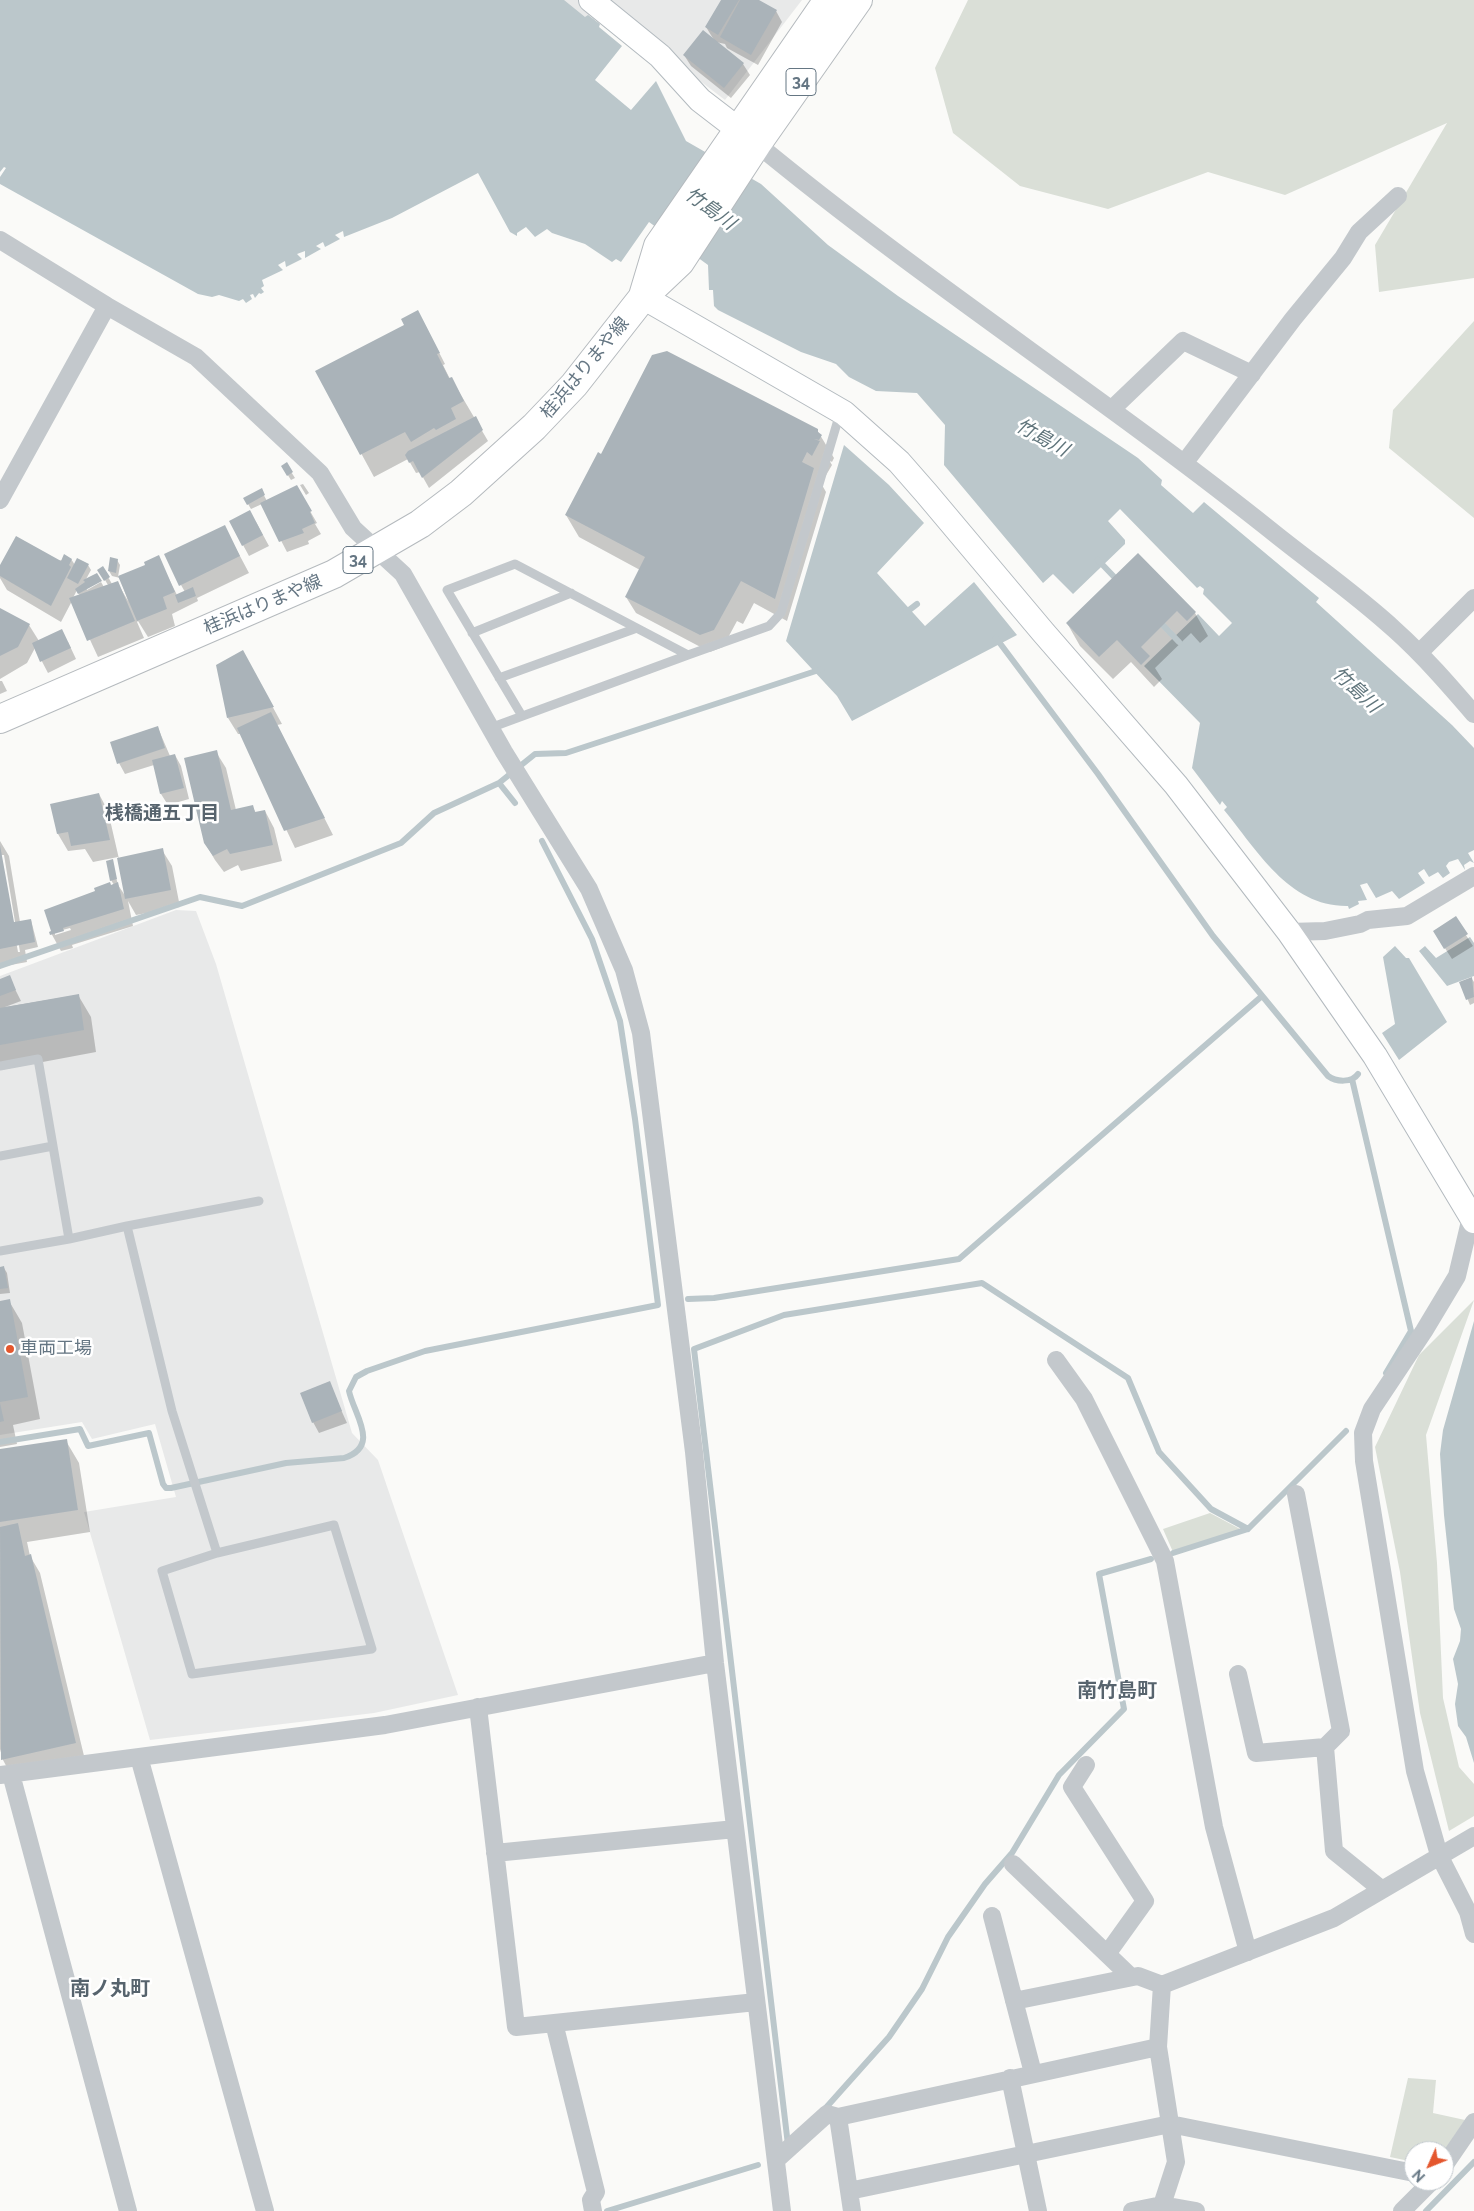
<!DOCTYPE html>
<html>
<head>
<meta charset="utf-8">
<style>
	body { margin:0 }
	#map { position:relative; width:1474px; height:2211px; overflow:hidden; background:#fafaf8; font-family:Raleway,sans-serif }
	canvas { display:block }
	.north { position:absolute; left:1404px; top:2141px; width:50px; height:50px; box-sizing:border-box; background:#fff; border:1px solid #c1c8cd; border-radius:50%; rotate:226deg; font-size:14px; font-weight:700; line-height:20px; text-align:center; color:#657683 }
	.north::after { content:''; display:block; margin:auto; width:18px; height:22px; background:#e4572e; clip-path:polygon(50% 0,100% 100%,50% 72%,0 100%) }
</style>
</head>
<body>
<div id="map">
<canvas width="1474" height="2211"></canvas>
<div class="north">N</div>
</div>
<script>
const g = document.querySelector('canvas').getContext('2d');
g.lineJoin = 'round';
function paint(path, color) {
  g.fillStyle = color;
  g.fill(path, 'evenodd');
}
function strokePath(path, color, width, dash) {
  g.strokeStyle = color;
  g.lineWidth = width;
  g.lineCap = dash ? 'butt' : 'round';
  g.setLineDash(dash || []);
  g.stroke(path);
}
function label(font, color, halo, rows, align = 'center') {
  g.font = font + ' Raleway,"Noto Sans JP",sans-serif';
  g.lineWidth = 5;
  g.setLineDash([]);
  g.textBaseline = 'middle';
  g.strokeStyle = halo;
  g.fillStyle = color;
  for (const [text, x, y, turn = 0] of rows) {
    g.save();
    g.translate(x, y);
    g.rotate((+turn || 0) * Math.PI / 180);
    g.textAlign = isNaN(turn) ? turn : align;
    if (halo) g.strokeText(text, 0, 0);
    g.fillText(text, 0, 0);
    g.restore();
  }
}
const built = new Path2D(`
	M482,0h320l-77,100 -51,-39 -58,-51 -57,29z
	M176,910l20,1 20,53 136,469 26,27 80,235 -84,18 -224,27 -66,-228 92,-15 -21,-73 -63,15 -10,-17 -82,13v-459z`);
const green = new Path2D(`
	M968,0h506v278l-95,14 -4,-47 72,-122 -162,72 -77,-23 -100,37 -88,-23 -67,-53 -18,-65z
	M1474,321v197l-85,-70 4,-38z
	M1474,1300l-48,135 11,128 6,135 16,69 15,17v32l-25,15 -29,-118 -20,-141 -25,-125 44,-92z
	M1210,1513l32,17 -69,22 -10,-23z
	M1408,2078l28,2 -3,33 32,7 -21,31h-30v11l-24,-5z`);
const water = new Path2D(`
	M0,0h564l21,17 3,-2 12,9 -1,3 23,19 -27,34 36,30 25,-29 30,60 75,43 67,61 70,51 240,162 24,22 -1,5 32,28 11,-11 115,96 -3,4 136,123 22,23v102l-6,3 6,10 -4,-2 -6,4 1,5 -7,-11 -9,3 -3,4 4,7 -7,5 -5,-6 -9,5 -5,-8 -6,4 7,10 -26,16 -7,-8 -16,7 -9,-15 -7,2 7,15 -9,1 1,3 -10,5 -1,-3c-59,1 -91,-56 -124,-96l3,-3 -5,-6 -2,4 -28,-37 8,-45 -56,-57 54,-52 21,22 13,-13 -29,-29 1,-5 -4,-3 -3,2 -77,-79 -12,12 17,19v4l-52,50 -20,-20 -10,9 -99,-118 1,-40 -28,-32 -41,-2 -27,-14 -13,-13 -35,-12 -83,-42 -4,-4 -1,-16h-4l-1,-25 -59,-43 -28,40 -5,-3 -4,3 -27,-18 -33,-11 -5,-4 -12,8 -9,-10 -9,6v3l-7,-4 -32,-59 -86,45 -48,19 -1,-6 -8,4 5,4 -15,8 -2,-5 -7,4 5,3 -16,9v-7l-8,3 5,5 -16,8 -1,-6 -7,4 5,5 -21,10 2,6 -3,2 3,4 -3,2 -2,-1 -4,5 -2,-4 -3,1 2,4 -6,4 -3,-4 -4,2 -20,-6 -7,2 -14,-3 -198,-110v-7l6,-9 -2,-1 -4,5z
	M844,445l45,40 35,38 -47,50 48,53 49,-44 43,53 -165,86 -15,-25 -51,-55z
	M1470,937l4,6v33l-27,10 -28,-35 6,-5 11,12z
	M1395,946l11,12h3l38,64 -48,38 -17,-27 13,-9 -12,-67z
	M1474,1321v442l-8,-26 -8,-11 -3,-22 3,-20 -5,-25 7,-18 1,-12 -7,-20 -10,-94 -4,-61 3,-24z`);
const shadow = new Path2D(`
	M722,0h34l20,11 6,11 -24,43 -31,-17 -2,-4 -9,-2 27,22 7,11 -19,23 -40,-32 -7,-11 30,-15 -8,-13z
	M424,323l21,41 -2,1 7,14 1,-1 37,63 -59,47 -9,-16 -4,1 -8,-14 -34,18 -57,-105z
	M817,430l17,28 -2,4 -3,-2 3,5 -7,12 -7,1 8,14 -39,129 -33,-18 -11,21 -6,-3 -14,26 -13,5 -74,-39 -10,-16 14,-27 -61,-33 -13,-22 35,-60z
	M286,464l9,14 -4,2 -9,-14z
	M303,484l6,9 -3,2 -6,-10z
	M296,487l21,36 -2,1 6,10 -13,7 1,3 -22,8 -25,-48 -11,5 -6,-10 16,-9 6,11z
	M256,522l13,24 -20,10 -6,-11z
	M224,526l25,47 -52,25 1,3 -26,13 3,12 -27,11 -10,-16 -1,1 7,16 -46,19 -26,-56 -11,21 -54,-32 -7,-12v-10l71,-9 4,6h13l3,5 -6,11 2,9 14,-8 3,5 4,-2 -9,-15 4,-2 9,16 5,-2 11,19 -8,-23 -8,-2 -3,-5 8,-11 3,5 -2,12 29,-12 11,-8 19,38 8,-3 -4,-7zM77,590l3,6 -7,2z
	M1138,554l57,59 13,23 -8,7 -9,-10 -36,35 7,11 -8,8 -23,-25 -18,17 -33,-33 -13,-23z
	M0,609l29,16 10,16 29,1 8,17 -28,14 -13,-25 -8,15 -27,16z
	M252,669l30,55 -5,1 56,110 -38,13 -54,-114h-3l-10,-16z
	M0,681h2l5,10 -7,3z
	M158,728l12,28 5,-1 6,11 8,33 -21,6 -7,-11 -7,-29 -29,9 -6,-11z
	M216,752l10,16 10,42 16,-4 4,7 9,-2 9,17 8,33 -41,10 -3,-6 -14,7 -9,-12 -10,-17z
	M99,794l9,17 11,48 43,-9 10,16 8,41 -44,8 -8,-14 5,25 -61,19 1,3 -12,3 -10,-18 63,-48 -3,-5 1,-19 6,24 8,12 -8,-40 -25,5 -8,-13 -17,2 -10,-17 -6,-29zM70,928l1,2 -16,5v-3z
	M0,841l9,15 11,66 11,-2 7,27 -13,3 2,12 -27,5zM1,855h3l16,97h-2z
	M1455,918l18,28 -21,13 -11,-17z
	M9,977l12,24 -16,6 73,-12 13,22 5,35 -96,18v-89z
	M1472,979l2,3v21l-4,2 -9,-22z
	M0,1268h4l3,5 3,20 -10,1z
	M9,1301l13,22 18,96 -27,6 4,19 -17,3v-145z
	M329,1383l18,40 -28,10 -6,-11z
	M66,1441l13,22 11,69 -63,10 3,14 10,17 45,187 -73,17 -9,-17 -3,-11v-298z`);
const stream = new Path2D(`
	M1098,560l21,22
	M904,614l13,-10
	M1158,620l21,22
	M996,638l102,136 115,162 115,140c8,6 24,7 30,-2
	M499,783l16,20
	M0,966l200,-69 42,9 159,-63 33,-30 65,-30 36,-29 31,-1 256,-84
	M1352,1079l59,252 -25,42
	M688,1299l26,-1 245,-39 303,-263
	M0,1442l80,-13 8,17 61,-13 14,51 3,4h5l115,-25 58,-5c37,-12 10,-43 5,-67l7,-14 11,-6 58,-20 233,-46 -23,-186 -15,-98 -28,-82 -50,-98
	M1173,1553l75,-24 98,-98
	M823,2111l66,-74 33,-48 26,-52 37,-53 27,-31 47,-78 65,-66 -25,-135 52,-15
	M788,2145l-94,-796 90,-34 198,-32 146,95 31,74 52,57 37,20
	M607,2211l151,-46
	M1426,2211l48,-49`);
const building = new Path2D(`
	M721,0h18l-21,35 -13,-8z
	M740,0h19l18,10 -26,45 -31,-18z
	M703,30l41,33 -20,25 -41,-33z
	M418,310l22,43 -3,1 12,24 3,-1 12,24 -13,7 5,11 -20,11 -2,-2 -23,14 -6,-10 -45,23 -45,-84 89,-46 -3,-6z
	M667,351l151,78v3l4,3 -3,5 -5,-1 6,2 -8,15 -5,-4 -5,10 12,6 -39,131 -34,-18 -27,49 -14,5 -75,-38 20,-40 -80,-42 33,-63 3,2 51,-99z
	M476,416l7,14 -61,48 -9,-17 -4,2 -4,-8 3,-4z
	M287,462l6,10 -6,4 -6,-10z
	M297,485l15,26 -2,1 5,11 -13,6 2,4 -25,9 -19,-39z
	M262,488l3,7 -18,10 -4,-7z
	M250,510l13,25 -21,11 -13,-25z
	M225,525l15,31 -61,30 -15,-32z
	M16,536l45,25 3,-7 8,5 -3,6 2,2 -20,39 -51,-30v-11z
	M1138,553l58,59 -9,9 -10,-10 -36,36 9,9 -9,9 -24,-25 -18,17 -33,-34z
	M159,555l16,37 -12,5 4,12 -30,12 -19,-45 27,-11 -1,-3z
	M110,557l8,2 -2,14 -8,-2z
	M77,558l12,6 -11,20 -11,-6z
	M103,566l7,11 -6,4 -7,-11z
	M97,573l5,8 -24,13 -3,-5 10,-7 -2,-2z
	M118,581l17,40 -48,20 -18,-43z
	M193,587l3,9 -18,7 -3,-8z
	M0,608l30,16 -12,23 -18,9z
	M62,629l9,19 -31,14 -8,-19z
	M243,650l31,57 -47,11 -11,-53z
	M271,712l54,106 -41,13 -47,-103z
	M158,726l7,22 -48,16 -7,-22z
	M217,750l14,60 22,-5 2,7 10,-2 8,35 -43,9 -3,-5 -14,7 -9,-13 -20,-85z
	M175,754l9,34 -24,6 -8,-34z
	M99,793l11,47 -39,6 -3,-14 -11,2 -7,-30z
	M0,845l14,77 17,-3 4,23 -35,7z
	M163,848l8,42 -46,9 -8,-41z
	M113,859l4,20 -7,2 -4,-20z
	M110,882l1,3 7,-3 6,27 -61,19 1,3 -14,4 -1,-3 2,-1 -7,-21 51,-19 -1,-3z
	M1456,916l12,18 -24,15 -11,-18z
	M10,975l6,15 -16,6v-17z
	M1472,977l2,20 -8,3 -7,-18z
	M79,994l5,36 -84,15v-37z
	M4,1266l4,22 -8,1v-22z
	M10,1299l18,98 -28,5v-101z
	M330,1381l12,30 -30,12 -12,-30z
	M0,1403l4,18 -4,1z
	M67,1439l11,71 -78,12v-73z
	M18,1523l7,33 6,-2 45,189 -75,17 -1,-233z`);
const lane = new Path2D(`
	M472,633l99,-40
	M688,655l81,-29 12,-13 59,-200
	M499,678l138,-50
	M490,728l198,-73 -173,-91 -68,26 75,126
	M0,1066l38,-7 31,180 58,-13 45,185 45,142
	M0,1156l53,-10
	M127,1226l132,-25
	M0,1251l69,-12
	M334,1525l38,124 -180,25 -30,-103 55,-18z`);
const street = new Path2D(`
	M757,144c165,136 345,252 512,385 42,34 87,65 126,101 29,26 54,55 79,84
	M0,240l107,66
	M1112,409l71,-68 69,33
	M1185,462l108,-143 50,-61 16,-26 39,-36
	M0,500l107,-194 89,51 124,116 33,55 50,46 101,178 85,137 35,81 17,63 53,419 21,211 67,548
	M1419,653l55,-55
	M1289,932l36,-1 35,-7 8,-4 39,-4 67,-40
	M1471,1217l-14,59 -33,55 -52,78 -9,24 1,28 51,310 24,84 29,57 6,22
	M1056,1360l28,39 81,162 49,266 34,125
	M1296,1494l45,237 -16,16 9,104 47,38
	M1238,1674l18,79 69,-6
	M478,1707l38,320 240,-25
	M139,1757l126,454
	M1086,1765l-14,22 73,114 -38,53
	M11,1774l117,437
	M0,1775l385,-50 330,-62
	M495,1853l240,-24
	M1013,1864l118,113
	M992,1916l41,157
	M1014,2001l124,-25 24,9
	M554,2023l42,169 -5,8 2,11
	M1010,2078l28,133
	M776,2160l51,-46 11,3
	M1444,2166l30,-44
	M849,2191l321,-67 244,49
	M852,2211l-14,-94 320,-70
	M1132,2211l30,-6 34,6
	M1158,2211l4,-6 14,-43 -18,-115 4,-62 172,-67 140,-82
	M1402,2211l30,-30`);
const secondary = new Path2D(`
	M591,0l69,56 40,44 52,40
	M643,297l201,116 55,49 28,32 116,138 133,153 113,147 86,124 99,165`);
const primary = new Path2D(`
	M643,296l15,-50 170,-246
	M0,719l334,-145 86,-50 41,-31 73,-66 40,-42 69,-88 37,-35 77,-118 101,-144`);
const markers = [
	[10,1349,5,"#e4572e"]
];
const shields = [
	[801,82,30],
	[358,560,30]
];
const shieldNames = [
	["34",801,82],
	["34",358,560]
];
const streetNames = [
	["桂浜はりまや線",585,368,-50],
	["桂浜はりまや線",263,605,-23]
];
const poiNames = [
	["車両工場",20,1349]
];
const waterNames = [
	["竹島川",710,209,36],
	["竹島川",1042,438,29],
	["竹島川",1356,690,43]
];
const neighbourhoodNames = [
	["桟橋通五丁目",162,813]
];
const quarterNames = [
	["南竹島町",1117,1691],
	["南ノ丸町",110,1989]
];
paint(built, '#e8e9e9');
paint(green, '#dadfd7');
paint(water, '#bbc7cb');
paint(shadow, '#0003');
strokePath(stream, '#bbc7cb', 6);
paint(building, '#aab3b9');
strokePath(secondary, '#b3babf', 26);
strokePath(primary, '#b5babe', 30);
strokePath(lane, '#c3c8cc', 9);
strokePath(street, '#c3c8cc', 18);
strokePath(secondary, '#fff', 24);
strokePath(primary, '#fff', 28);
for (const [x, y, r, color] of markers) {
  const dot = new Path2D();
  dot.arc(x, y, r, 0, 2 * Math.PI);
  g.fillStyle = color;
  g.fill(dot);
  strokePath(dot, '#fff', 2);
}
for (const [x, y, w] of shields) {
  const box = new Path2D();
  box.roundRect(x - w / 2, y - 13.5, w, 27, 4);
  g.fillStyle = '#fff';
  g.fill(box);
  strokePath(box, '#657683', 1);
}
label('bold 16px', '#657683', null, shieldNames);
label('18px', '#657683', '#fff', streetNames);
label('18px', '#657683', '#fff', poiNames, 'left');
label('italic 19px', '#60757c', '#fff', waterNames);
label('bold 19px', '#57646e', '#fff', neighbourhoodNames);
label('bold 20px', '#57646e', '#fff', quarterNames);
</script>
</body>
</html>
